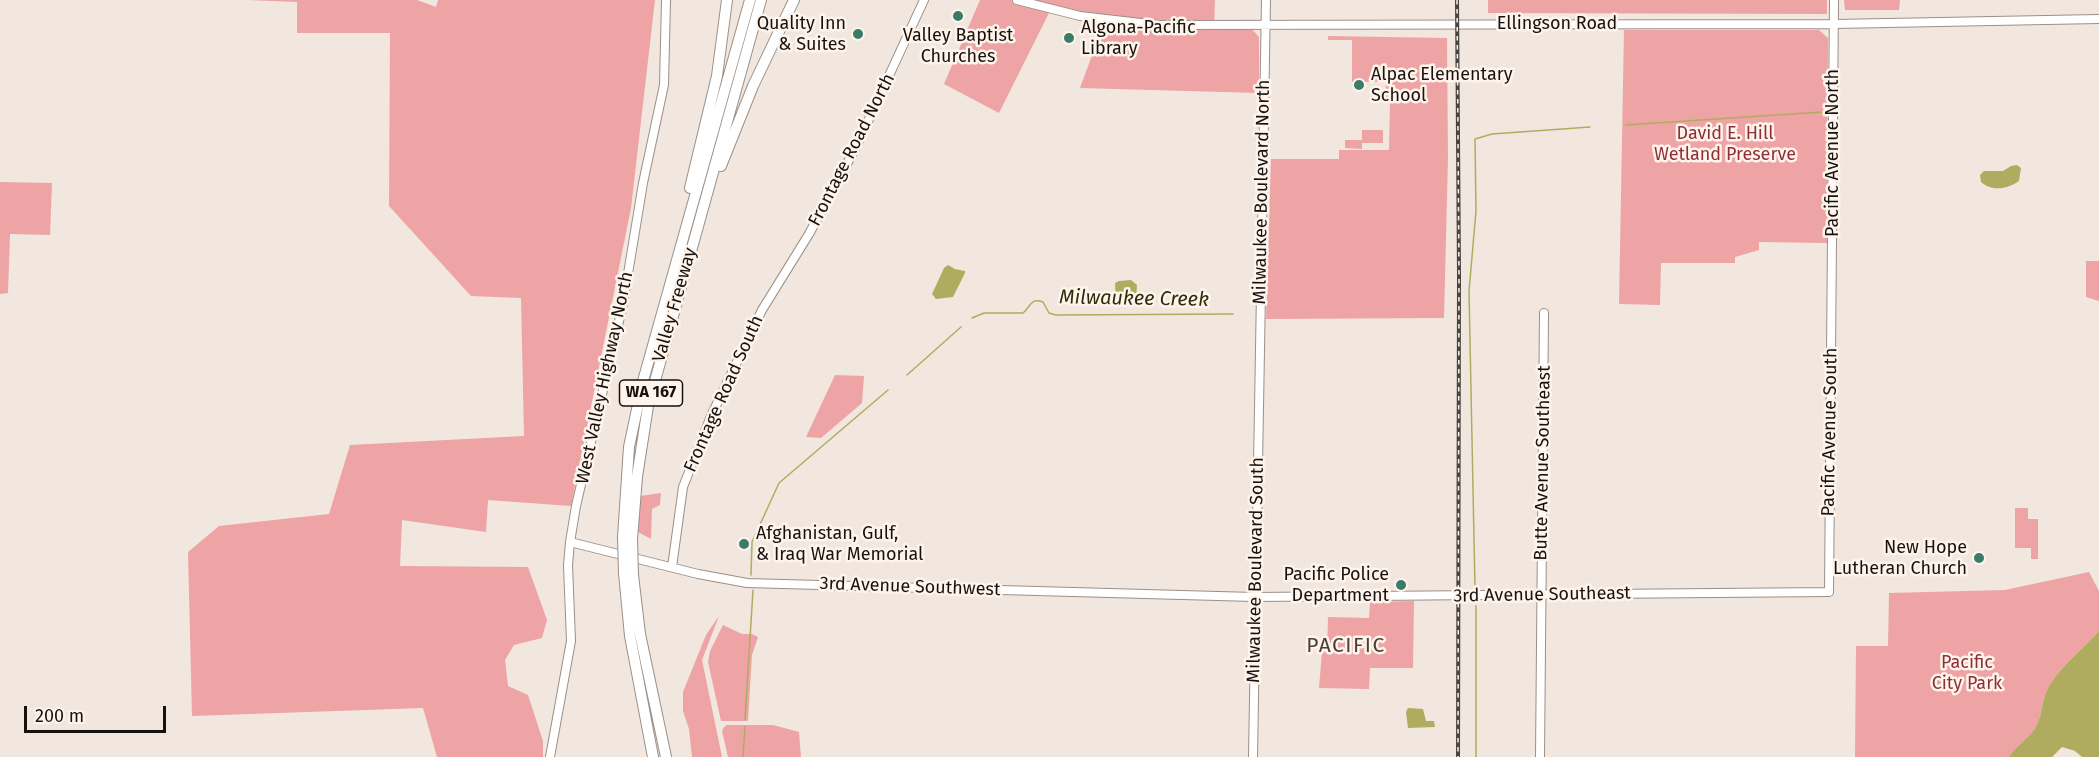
<!DOCTYPE html>
<html>
<head>
<meta charset="utf-8">
<style>
	body { margin:0 }
	#map { position:relative; width:2099px; height:757px; overflow:hidden; background:#f1e7de; font-family:"Fira Sans",sans-serif }
	canvas { display:block }
	.scale { position:absolute; left:24px; top:706px; width:142px; height:27px; box-sizing:border-box; border:3px solid #161210; border-top:0; padding-left:8px; font-size:18px; line-height:21px; white-space:nowrap; color:#161210; -webkit-text-stroke:4px #fff4eb; paint-order:stroke }
</style>
</head>
<body>
<div id="map">
<canvas width="2099" height="757"></canvas>
<div class="scale">200 m</div>
</div>
<script>
const g = document.querySelector('canvas').getContext('2d');
g.lineJoin = 'round';
function paint(path, color) {
  g.fillStyle = color;
  g.fill(path, 'evenodd');
}
function strokePath(path, color, width, dash) {
  g.strokeStyle = color;
  g.lineWidth = width;
  g.lineCap = dash ? 'butt' : 'round';
  g.setLineDash(dash || []);
  g.stroke(path);
}
function label(font, color, halo, rows, align = 'center') {
  g.font = font + ' "Fira Sans",sans-serif';
  g.lineWidth = 5;
  g.setLineDash([]);
  g.textBaseline = 'middle';
  g.strokeStyle = halo;
  g.fillStyle = color;
  for (const [text, x, y, turn = 0] of rows) {
    g.save();
    g.translate(x, y);
    g.rotate((+turn || 0) * Math.PI / 180);
    g.textAlign = isNaN(turn) ? turn : align;
    if (halo) g.strokeText(text, 0, 0);
    g.fillText(text, 0, 0);
    g.restore();
  }
}
const green = new Path2D(`
	M248,0h169l19,7 2,-7h217l-24,208 -60,298 -83,-6 -2,32 -84,-12 -2,46 128,1 19,53 -5,18 -28,7 -9,15 3,26 20,9 15,46v16h-106l-14,-49 -231,8 -4,-164 31,-26 110,-12 21,-69 174,-9 -3,-138 -50,-2 -82,-90 1,-173h-93v-31z
	M980,0h235l-1,29h38l7,8v56l-179,-5 25,-68 -54,-11 -52,104 -55,-29z
	M1488,0h339v14l-339,-1z
	M1844,0h56l-1,10h-54z
	M1624,30h195l9,8 -1,205 -68,-1v8l-24,7v6h-74l-1,42 -41,-1z
	M1328,36l119,2 1,120 -4,160 -178,1 5,-160h68v-9h50l1,-47 -5,-4 1,-17h-34v-42h-24z
	M1362,130h21v13h-21v6l-17,-1v-8h17z
	M0,182l52,1 -2,52 -40,-1 -2,59 -8,1z
	M2086,261h13v40l-13,-4z
	M835,375l29,1 -2,27 -41,35 -15,-1z
	M661,493l-1,12 -8,4 -1,30 -13,-7 2,-36z
	M2015,508h13v11h10v40h-7v-11h-16z
	M2089,572l10,19v40c-16,18 -37,34 -50,55 -8,14 -6,31 -15,44 -8,10 -18,16 -25,27h-154l1,-111h32l1,-53 116,-3z
	M1414,601l-1,67h-43l-1,21 -50,-1 3,-36h5l1,-35 41,1 1,-16z
	M719,616l-17,44 20,97h-30l-3,-28 -6,-18v-19l23,-57z
	M723,625l19,9h10l6,3 -6,18 -4,66h-27l-13,-59 2,-11z
	M727,725h46l26,7 2,25h-73l-6,-26 2,-4z`);
const water = new Path2D(`
	M2017,165l4,3 -2,13c-11,8 -27,11 -38,1l-1,-7 4,-4h19l8,-5z
	M948,265l7,4 10,2v2l-12,24 -17,2 -4,-5 12,-26z
	M1131,280l6,5 -1,19h-20l-1,-21 4,-2z
	M2099,631v126h-17l-7,-6 -13,-4 -10,10h-43c7,-11 17,-17 25,-27 9,-13 7,-30 15,-44 13,-21 34,-37 50,-55z
	M1408,708l15,1 3,12h8l1,6 -27,1 -2,-16z`);
const stream = new Path2D(`
	M1626,125l196,-13
	M972,318l12,-5h39c8,-6 7,-16 20,-11l6,11 7,2 177,-1
	M907,375l54,-48
	M751,575l1,-33 27,-59 109,-93
	M1475,588l-6,-297 7,-80 -1,-72 17,-5 98,-7
	M1476,606v151
	M745,719l8,-129
	M743,757l2,-30`);
const secondary = new Path2D(`
	M1017,0l63,16 78,9 676,-1 265,-5
	M570,542l128,32 49,9 507,14 575,-5 5,-592
	M672,567l11,-80 28,-71 51,-106 47,-76 47,-87 68,-147
	M550,757l21,-116 -3,-76 2,-23 6,-36 47,-202 20,-121 21,-98 2,-85
	M1253,757l13,-757
	M1540,757l4,-444`);
const highway = new Path2D(`
	M721,166l32,-80 41,-86
	M690,188l27,-112 10,-76
	M623,537l6,-90 14,-66 107,-381
	M632,539l5,-62 11,-71 113,-406
	M624,573l6,63 23,121
	M633,575l7,59 26,123`);
const rail = new Path2D(`
	M1457,0l2,275 -1,482`);
const highwayBridge = new Path2D(`
	M623,537l1,36
	M632,539l1,36`);
const markers = [
	[958,16,6,"#3b7b69"],
	[858,34,6,"#3b7b69"],
	[1069,38,6,"#3b7b69"],
	[1359,85,6,"#3b7b69"],
	[744,544,6,"#3b7b69"],
	[1979,558,6,"#3b7b69"],
	[1401,585,6,"#3b7b69"]
];
const shields = [
	[651,393,63]
];
const shieldNames = [
	["WA 167",651,393]
];
const poiNames = [
	["Quality Inn",846,24],
	["& Suites",846,45],
	["Algona-Pacific",1081,28,"left"],
	["Library",1081,49,"left"],
	["Valley Baptist",958,36,"center"],
	["Churches",958,57,"center"],
	["Alpac Elementary",1371,75,"left"],
	["School",1371,96,"left"],
	["Afghanistan, Gulf,",756,534,"left"],
	["& Iraq War Memorial",756,555,"left"],
	["New Hope",1967,548],
	["Lutheran Church",1967,569],
	["Pacific Police",1389,575],
	["Department",1389,596]
];
const streetNames = [
	["Ellingson Road",1557,24],
	["Frontage Road North",852,150,-63],
	["Pacific Avenue North",1833,153,-90],
	["Milwaukee Boulevard North",1262,192,-89],
	["Valley Freeway",675,305,-74],
	["West Valley Highway North",605,378,-78],
	["Frontage Road South",724,394,-66],
	["Pacific Avenue South",1830,432,-89],
	["Butte Avenue Southeast",1543,463,-89],
	["Milwaukee Boulevard South",1256,570,-89],
	["3rd Avenue Southwest",910,587,2],
	["3rd Avenue Southeast",1542,595,-1]
];
const parkNames = [
	["David E. Hill",1725,134],
	["Wetland Preserve",1725,155],
	["Pacific",1967,663],
	["City Park",1967,684]
];
const waterNames = [
	["Milwaukee Creek",1134,299,1]
];
const quarterNames = [
	["PACIFIC",1346,646]
];
paint(green, '#eea3a5');
paint(water, '#b0ac5f');
strokePath(stream, '#b0ac5f', 1.5);
strokePath(secondary, '#9a9088', 10);
strokePath(highway, '#9a9088', 12);
strokePath(secondary, '#fff', 8);
strokePath(highway, '#fff', 10);
strokePath(rail, '#494440', 4);
strokePath(rail, '#fff4eb', 1.5, [4.5]);
strokePath(highwayBridge, '#9a9088', 12, []);
strokePath(highwayBridge, '#fff', 10);
for (const [x, y, r, color] of markers) {
  const dot = new Path2D();
  dot.arc(x, y, r, 0, 2 * Math.PI);
  g.fillStyle = color;
  g.fill(dot);
  strokePath(dot, '#fff4eb', 2);
}
for (const [x, y, w] of shields) {
  const box = new Path2D();
  box.roundRect(x - w / 2, y - 13, w, 26, 4.5);
  g.fillStyle = '#fff4eb';
  g.fill(box);
  strokePath(box, '#161210', 1.5);
}
label('bold 16px', '#161210', null, shieldNames);
label('18px', '#161210', '#fff4eb', poiNames, 'right');
label('18px', '#161210', '#fff4eb', streetNames);
label('18px', '#8e2e39', '#fff4eb', parkNames);
label('italic 20px', '#2e2d09', '#fff4eb', waterNames);
g.letterSpacing = '1.5px';
label('21px', '#4b423b', '#fff4eb', quarterNames);
g.letterSpacing = '0px';
</script>
</body>
</html>
